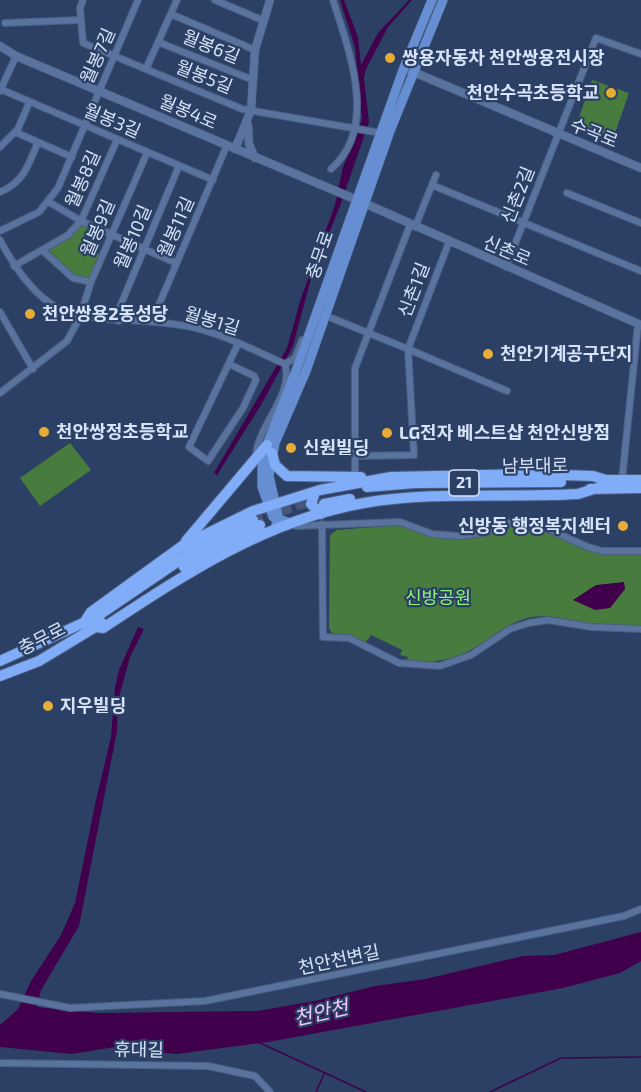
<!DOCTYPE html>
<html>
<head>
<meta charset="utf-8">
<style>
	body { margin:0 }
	canvas { display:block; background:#2b4064 }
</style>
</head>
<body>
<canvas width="641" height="1092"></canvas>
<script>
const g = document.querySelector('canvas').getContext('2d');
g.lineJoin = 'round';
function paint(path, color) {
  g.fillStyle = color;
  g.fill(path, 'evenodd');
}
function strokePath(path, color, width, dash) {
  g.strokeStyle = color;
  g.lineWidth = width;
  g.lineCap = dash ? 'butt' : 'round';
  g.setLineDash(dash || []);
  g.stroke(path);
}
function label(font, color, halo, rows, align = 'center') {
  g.font = font + ' "Exo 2","Noto Sans KR",sans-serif';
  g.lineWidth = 4.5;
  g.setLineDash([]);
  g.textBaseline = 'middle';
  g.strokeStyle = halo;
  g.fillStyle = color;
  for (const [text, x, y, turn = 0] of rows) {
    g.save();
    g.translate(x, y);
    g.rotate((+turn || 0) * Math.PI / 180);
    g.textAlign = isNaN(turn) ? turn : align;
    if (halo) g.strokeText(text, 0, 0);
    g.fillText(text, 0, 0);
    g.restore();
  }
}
const green = new Path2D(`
	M592,80l37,13 -17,49 -37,-13z
	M80,223l8,4 -8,19 21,9 -9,21c-18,8 -32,-13 -45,-24z
	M70,443l21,27 -51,36 -20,-28z
	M529,523l74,30 38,1v73c-12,0 -25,0 -37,-1 -24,-2 -49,-13 -73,-9 -23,5 -38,20 -57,31 -21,13 -43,15 -67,13l1,-4 -8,-2 2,-5 -31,-15 -5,7 -15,-6 -19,-3 -3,-5 1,-93 7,-5 61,-5 61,13 20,-2 37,-12z`);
const water = new Path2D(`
	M340,0h4l14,37 3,28 17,-32 31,-33h3l-24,27 -22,42 -2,9 5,44 -29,84 -28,69 -19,71 -32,59 -44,70 -3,-2 73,-125 14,-50 34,-93 8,-38 19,-47 -7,-73z
	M624,582l1,7 -15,19 -15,2 -22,-10 23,-15z
	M138,627l6,2 -14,28 -12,44 -1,30 -38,195 -38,64 -4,17 61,6 159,-2 58,-10 60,-15 50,-7 98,-23 31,-1 87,-23v29l-21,12 -57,15 -295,54 -91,12 -25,-2 -19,-8 -61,10 -72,-7v-22l18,-16 13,-28 30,-46 14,-32 21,-103 15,-63 4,-50 4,-17z`);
const stream = new Path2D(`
	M258,1042l108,50
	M316,1092l8,-18
	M490,1092l71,-34 80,-1`);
const trunkTunnel = new Path2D(`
	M253,520l70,-23`);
const minor = new Path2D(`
	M83,0l-3,8 3,35 159,66 139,24
	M215,0l47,20
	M171,14l84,36
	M5,23l75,-3
	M158,42l95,38
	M146,69l31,-69
	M0,89l213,91
	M0,91l16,-35
	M15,132l57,25
	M0,147l18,-18 11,-26
	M331,169c48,-41 18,-119 2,-169
	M432,185l209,86
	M0,192c24,-10 29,-28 38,-50
	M567,193l74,30
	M49,202l32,19 95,42
	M415,227l21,-52
	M0,231l39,-19 19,-24 80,-188
	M0,240c54,102 92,70 186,86 34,6 67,24 99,38l10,-6 7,-18
	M43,251l30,27 18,4
	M14,266l54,-31 13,-14 36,-81
	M506,267l90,-229 45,16
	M0,312l33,57
	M324,315l84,34 41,-107
	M118,321l1,-12 60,-143
	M152,321l75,-176
	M229,364l25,12 2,4 -13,28 -35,53 -19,-14 49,-103
	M0,393l67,-52 13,-24 11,-35 56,-129
	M256,455c2,-30 38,-60 29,-91
	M355,456v-88l55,-143
	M355,477v-21l59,-1 -6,-106 99,42
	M622,480l16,-156
	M322,524l1,113 26,1 50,25 41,3 31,-11 39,-26 19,-6 19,-3 43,7 50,2
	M296,526l104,-4 32,12 27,2 25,-3 28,-11 18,-1 58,26 14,4h39
	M0,994l70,14 135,-7 419,-85 17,-7
	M0,1063l208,3 47,10 15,16`);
const tertiary = new Path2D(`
	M0,46l16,10 341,144 284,125
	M404,68l237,100
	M248,125l1,19 6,14
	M235,149l16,-39 4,-60 15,-50`);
const secondary = new Path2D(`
	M290,523l-17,-6 -11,-30v-20l5,-22 30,-77 106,-298 29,-70
	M276,525l2,-10 -9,-39 6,-33 31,-72 84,-240 53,-131`);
const trunk = new Path2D(`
	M272,453l3,12 12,11 74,1
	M601,480h40
	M367,487l48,-4 146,-1
	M590,489l51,-1
	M315,492l-4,12 10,10
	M324,504l26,-5
	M186,541l81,-96
	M184,567l76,-42
	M84,623l7,-11 91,-66 71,-35 67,-21 71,-13 139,-3 63,2 13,4
	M96,627l7,1c82,-54 163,-108 261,-125 70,-12 143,-5 214,-9l19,-6
	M0,661l96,-44 103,-70 54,-27
	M0,676l39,-15 63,-38`);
const markers = [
	[390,58,6,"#e7ac36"],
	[611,93,6,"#e7ac36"],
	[30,314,6,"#e7ac36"],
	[488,354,6,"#e7ac36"],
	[44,432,6,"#e7ac36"],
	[387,433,6,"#e7ac36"],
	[291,448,6,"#e7ac36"],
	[623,526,6,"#e7ac36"],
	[48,706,6,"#e7ac36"]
];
const shields = [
	[464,483,30]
];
const shieldNames = [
	["21",464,483]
];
const streetNames = [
	["월봉6길",211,47,22],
	["월봉7길",98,56,-66],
	["월봉5길",204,77,22],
	["월봉4로",188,112,23],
	["월봉3길",112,121,23],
	["수곡로",594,133,22],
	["월봉8길",83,179,-66],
	["신촌2길",518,195,-68],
	["월봉11길",176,227,-66],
	["월봉9길",98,228,-67],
	["월봉10길",133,237,-67],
	["신촌로",507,251,23],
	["충무로",320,255,-71],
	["신촌1길",414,290,-69],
	["월봉1길",212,321,17],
	["남부대로",535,466,-1],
	["충무로",42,639,-27],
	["천안천변길",339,960,-12],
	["휴대길",139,1050,1]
];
const poiNames = [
	["쌍용자동차 천안쌍용전시장",402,58],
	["천안수곡초등학교",599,93,"right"],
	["천안쌍용2동성당",42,314],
	["천안기계공구단지",500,354],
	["천안쌍정초등학교",56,432],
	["LG전자 베스트샵 천안신방점",399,433],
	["신원빌딩",303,448],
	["신방동 행정복지센터",611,526,"right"],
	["지우빌딩",60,706]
];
const parkNames = [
	["신방공원",438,598]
];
const waterNames = [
	["천안천",321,1013,-13]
];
paint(green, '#487b3e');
paint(water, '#40004c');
strokePath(stream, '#40004c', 1.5);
strokePath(trunkTunnel, '#45587a', 10, [10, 5]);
strokePath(minor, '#4a5d7f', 8);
strokePath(tertiary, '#4a5d7f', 9);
strokePath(secondary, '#4a5d7f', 10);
strokePath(trunk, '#4a5d7f', 12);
strokePath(minor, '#59739e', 6);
strokePath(tertiary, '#59739e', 8);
strokePath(secondary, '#668ed2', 9);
strokePath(trunk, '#80acf8', 10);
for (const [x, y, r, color] of markers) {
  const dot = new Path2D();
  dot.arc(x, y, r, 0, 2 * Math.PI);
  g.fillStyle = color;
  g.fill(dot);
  strokePath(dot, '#2b4064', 2);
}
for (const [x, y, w] of shields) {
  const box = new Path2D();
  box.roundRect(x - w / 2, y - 13, w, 26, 4.5);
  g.fillStyle = '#2b4064';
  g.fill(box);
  strokePath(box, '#d6e3f9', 1.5);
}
label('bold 16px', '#d6e3f9', null, shieldNames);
label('18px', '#d6e3f9', '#2b4064', streetNames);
label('bold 18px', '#d6e3f9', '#2b4064', poiNames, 'left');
label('18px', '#8bf675', '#2b4064', parkNames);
label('italic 20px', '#f0c8f9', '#2b4064', waterNames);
</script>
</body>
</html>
